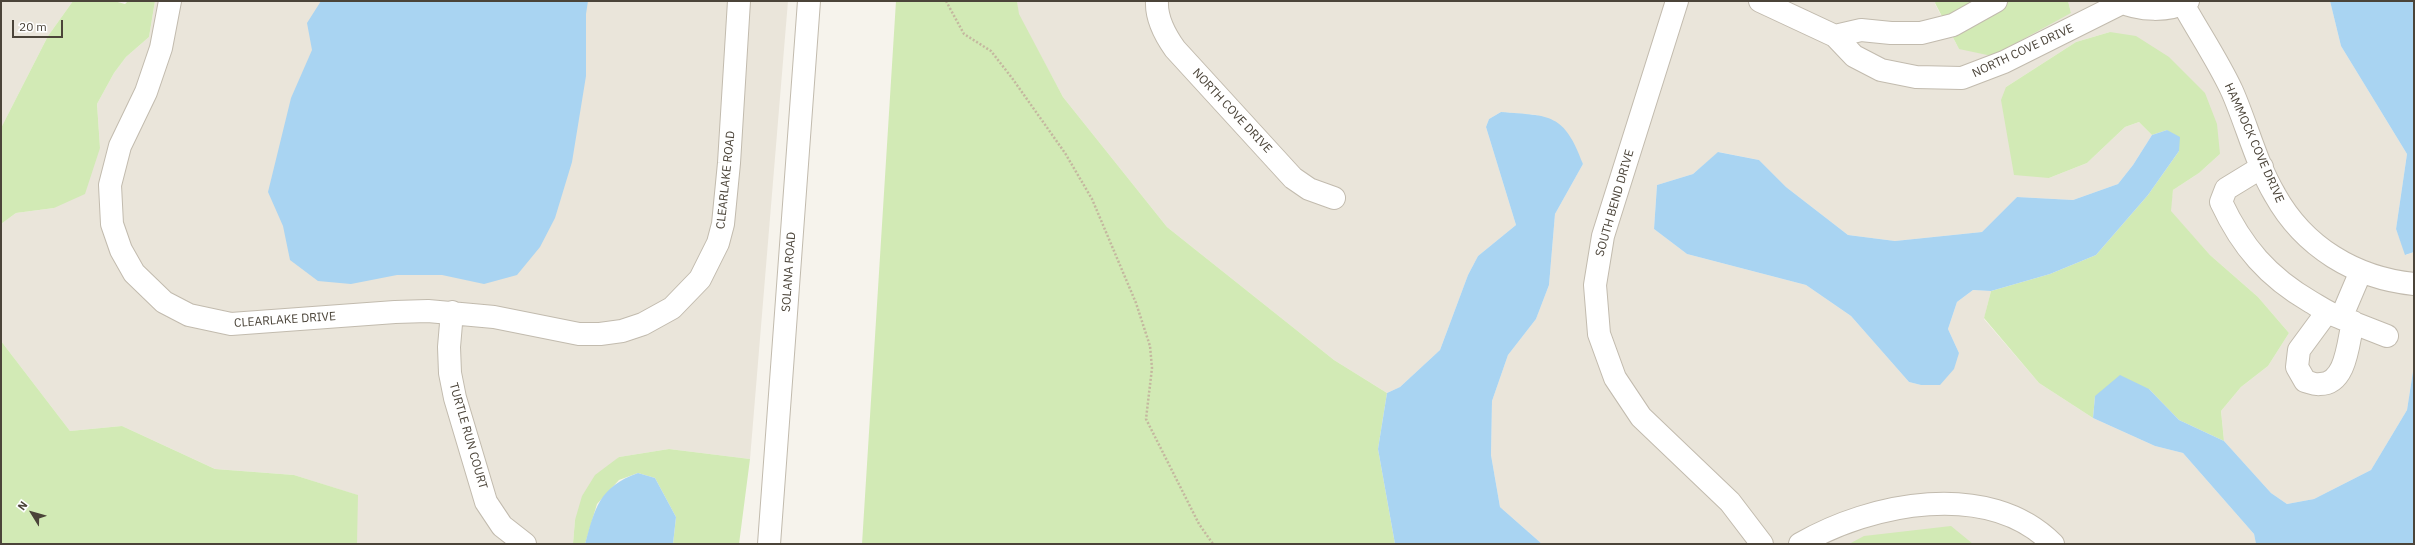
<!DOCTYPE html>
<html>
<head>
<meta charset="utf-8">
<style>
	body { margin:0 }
	#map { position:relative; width:2415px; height:545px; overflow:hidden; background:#f6f3ec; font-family:"IBM Plex Sans",sans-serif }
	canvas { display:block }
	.frame { position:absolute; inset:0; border:2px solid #4b4439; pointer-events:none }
	.north { position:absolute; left:12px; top:493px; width:40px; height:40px; -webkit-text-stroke:3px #fff; paint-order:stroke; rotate:307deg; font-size:11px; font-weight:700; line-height:16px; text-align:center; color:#4b4439 }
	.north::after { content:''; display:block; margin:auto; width:14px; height:18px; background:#4b4439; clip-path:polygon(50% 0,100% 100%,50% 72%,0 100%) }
	.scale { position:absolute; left:12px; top:20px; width:51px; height:18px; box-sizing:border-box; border:2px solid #4b4439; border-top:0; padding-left:5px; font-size:12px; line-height:14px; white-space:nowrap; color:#4b4439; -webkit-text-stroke:3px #fff; paint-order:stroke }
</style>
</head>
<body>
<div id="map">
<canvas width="2415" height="545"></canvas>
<div class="frame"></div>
<div class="north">N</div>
<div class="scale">20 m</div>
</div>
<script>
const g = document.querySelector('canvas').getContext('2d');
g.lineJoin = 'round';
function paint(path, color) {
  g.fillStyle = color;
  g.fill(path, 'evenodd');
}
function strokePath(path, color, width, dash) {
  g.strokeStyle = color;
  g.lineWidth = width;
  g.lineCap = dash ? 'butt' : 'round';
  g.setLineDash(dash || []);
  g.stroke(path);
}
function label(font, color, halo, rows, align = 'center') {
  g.font = font + ' "IBM Plex Sans",sans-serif';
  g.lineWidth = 3;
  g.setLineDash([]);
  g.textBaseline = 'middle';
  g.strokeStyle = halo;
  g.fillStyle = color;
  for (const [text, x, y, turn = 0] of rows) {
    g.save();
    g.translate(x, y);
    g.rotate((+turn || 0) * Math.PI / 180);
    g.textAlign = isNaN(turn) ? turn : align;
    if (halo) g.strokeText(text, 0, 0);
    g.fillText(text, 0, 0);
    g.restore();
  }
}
const residential = new Path2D(`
	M1,1h72l-25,35 -47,92z
	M155,1h633l-38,458 -81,-10 -50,8 -44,63 -2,24h-216v-49l-63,-20 -79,-6 -93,-43 -52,5 -69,-90v-117l15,-11 38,-5 46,-60 -3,-44 17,-31 12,-16 23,-20z
	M1017,1h919l-1,3 24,45 112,-36 -3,-12h262l11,45 66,108 -11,75 10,26 8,-3v113l-7,45 -36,60 -57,29 -27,5 -16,-11 -47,-52 -3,-30 20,-24 27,-21 21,-33 -31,-36 -48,-42 -40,-44 3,-21 26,-17 21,-19 -110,-122 -34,10 -70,45 43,91 38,-15 38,-36 14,-5 13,13 -19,30 -15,19 -45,16 -56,-3 -35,35 -87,9 -47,-6 -62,-48 -27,-27 -40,-8 -26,22 -36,11 -3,44 33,25 119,31 45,31 58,66 12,3 38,-32 -11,-24 9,-27 16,-12 18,1 -7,28 55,64 54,35 62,28 28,7 71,81 2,10h-714l-42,-37 -9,-52 1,-54 16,-46 28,-36 13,-34 6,-71 28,-50 -46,-49 -36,-3 -12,7 -3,8 30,98 -38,31 -10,19 -28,75 -40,37 -13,6 -53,-33 -167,-133 -104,-130 -45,-83z`);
const green = new Path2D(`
	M73,1h41l11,3 3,-3h27l-6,36 -23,20 -12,16 -17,31 3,44 -15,46 -31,14 -38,5 -15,11v-96l47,-92z
	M896,1h121l2,13 44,83 104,130 167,133 53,33 -9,56 17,95h-533z
	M1936,1h132l3,12 -79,43 -33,-7 -24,-46z
	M2110,32l26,4 33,21 36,36 12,31 3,30 -21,19 -26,17 -2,21 39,44 48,42 31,36 -21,33 -27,21 -20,24 3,30 -45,-21 -30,-31 -54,7 -2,22 -54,-35 -55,-65 7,-27 59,-17 46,-19 52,-60 31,-44 -12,-21 -15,5 -13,-13 -14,5 -38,36 -38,15 -35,-3 -13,-75 5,-13 70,-45z
	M1,341l69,90 52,-5 93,43 79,6 64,20 -1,49h-356z
	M669,449l81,10 -11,85h-66l3,-27 -21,-39 -17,-5 -19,7 -22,24 -12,40h-12l2,-24 7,-24 13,-21 24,-18z
	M1951,526l22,18h-124l15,-8z`);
const water = new Path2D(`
	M321,1h267l-2,13v62l-14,86 -17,56 -15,29 -23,28 -33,9 -42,-9h-45l-46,9 -33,-3 -28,-21 -7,-34 -15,-34 23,-94 21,-48 -5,-27z
	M2330,1h84v251l-9,3 -9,-26 11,-75 -66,-108z
	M1501,112c50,4 63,1 82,52l-28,50 -6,71 -13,34 -28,36 -16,46 -1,54 9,52 42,37h-147l-17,-95 9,-56 13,-6 40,-37 28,-75 10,-19 38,-31 -30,-98 3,-8z
	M2167,130l13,7 -1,14 -31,44 -52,60 -46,19 -59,17 -18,-1 -16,12 -9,27 11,24 -5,16 -14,16h-19l-12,-3 -58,-66 -45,-31 -119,-31 -33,-25 3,-44 36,-11 25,-22 41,8 27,27 62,48 47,6 87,-9 35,-35 56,3 45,-16 15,-19 19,-30z
	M2414,365v179h-158l-2,-10 -71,-81 -28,-7 -62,-28 2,-22 25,-21 29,14 30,31 45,21 47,52 16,11 27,-5 57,-29 36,-60z
	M638,473l17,5 21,39 -3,27h-88c10,-36 14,-57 53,-71z`);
const path = new Path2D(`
	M946,1l18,33 27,17 21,27 53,75 27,46 44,104 14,43 2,22 -6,51 53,105 14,20`);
const minor = new Path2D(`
	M170,1l-9,47 -15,44 -26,54 -10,39 2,39 9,26 13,23 30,29 25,13 42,9 164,-12 33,-1 66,6 85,17h21l22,-3 21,-7 29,-16 28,-29 18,-36 5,-19 6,-61 10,-162
	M1157,1c-1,18 8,34 18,48l118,129 16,11 25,9
	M1677,1l-74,235 -8,49 4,49 16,44 26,39 89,85 32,42
	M1760,1l75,35
	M1996,1l-43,24 -32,8h-30l-30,-3 -26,6 19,20 27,14 35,7 46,1 42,-16 118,-59
	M2119,1c20,10 50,11 69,0
	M2183,4c16,29 35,57 49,87 15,34 24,72 43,104 29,52 80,83 139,89
	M2262,167l-36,22 -5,13c21,45 47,75 90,100 10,6 19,12 30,16l20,-47
	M452,312l-3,35 1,26 5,25 31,104 16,24 23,18
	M2327,312l-28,38 -2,17 8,14c4,1 10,4 15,3 27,0 28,-43 33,-62
	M2341,318l46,18
	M769,544l40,-543
	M1800,544c71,-41 188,-65 253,0`);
const streetNames = [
	["NORTH COVE DRIVE",2023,51,-25],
	["NORTH COVE DRIVE",1232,111,47],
	["HAMMOCK COVE DRIVE",2254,143,66],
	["CLEARLAKE ROAD",726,180,-84],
	["SOUTH BEND DRIVE",1615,203,-74],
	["SOLANA ROAD",789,272,-86],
	["CLEARLAKE DRIVE",285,320,-4],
	["TURTLE RUN COURT",468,436,74]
];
paint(residential, '#eae5da');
paint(green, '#d2eab5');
paint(water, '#a9d4f2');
strokePath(minor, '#c2bbae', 24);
strokePath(path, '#c4b79f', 2.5, [2, 2]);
strokePath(minor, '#fff', 22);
label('12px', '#4b4439', '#fff', streetNames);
</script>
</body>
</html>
